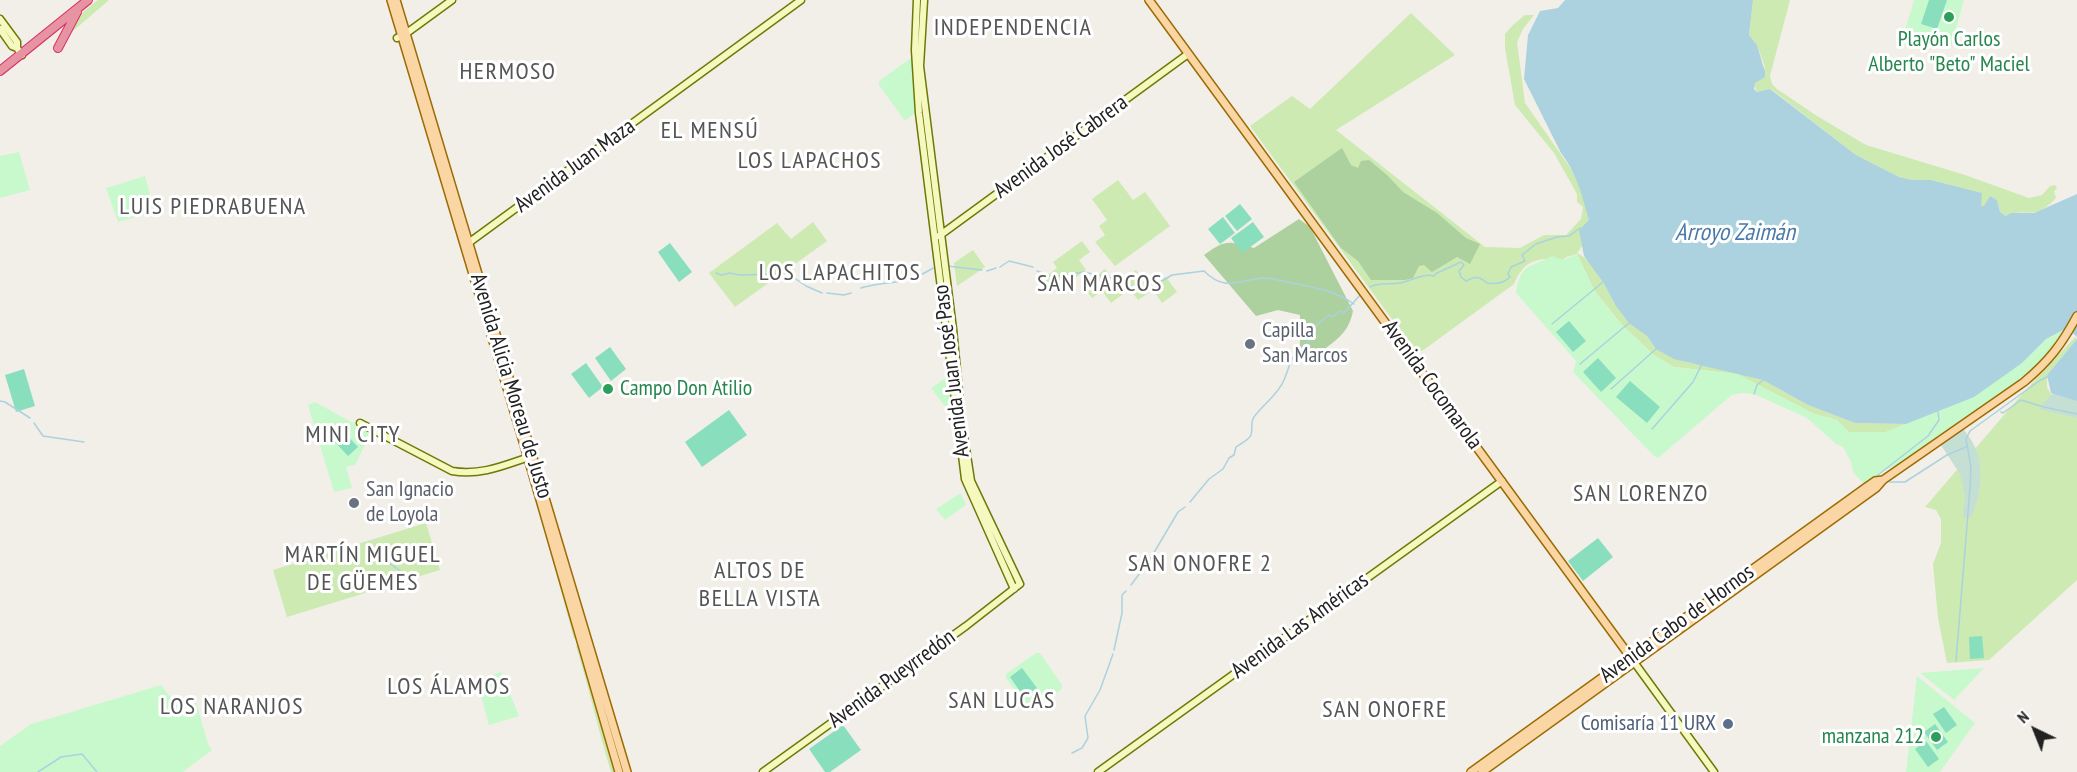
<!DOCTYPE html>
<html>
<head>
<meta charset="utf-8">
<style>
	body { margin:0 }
	#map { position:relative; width:2077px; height:772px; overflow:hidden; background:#f2efe9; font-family:"PT Sans Narrow",sans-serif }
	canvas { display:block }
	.north { position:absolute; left:2005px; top:700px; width:60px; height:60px; -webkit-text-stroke:4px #fff; paint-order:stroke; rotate:317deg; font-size:16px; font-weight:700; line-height:24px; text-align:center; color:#222 }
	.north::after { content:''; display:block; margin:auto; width:21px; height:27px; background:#222; clip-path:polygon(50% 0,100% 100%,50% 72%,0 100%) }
</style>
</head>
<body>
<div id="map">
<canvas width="2077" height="772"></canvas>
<div class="north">N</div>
</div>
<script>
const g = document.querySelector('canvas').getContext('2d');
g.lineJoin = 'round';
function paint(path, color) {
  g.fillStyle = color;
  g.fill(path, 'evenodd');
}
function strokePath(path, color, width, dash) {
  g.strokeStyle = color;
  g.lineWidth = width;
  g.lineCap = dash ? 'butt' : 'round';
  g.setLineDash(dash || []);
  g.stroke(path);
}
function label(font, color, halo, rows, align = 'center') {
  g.font = font + ' "PT Sans Narrow",sans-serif';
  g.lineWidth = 6;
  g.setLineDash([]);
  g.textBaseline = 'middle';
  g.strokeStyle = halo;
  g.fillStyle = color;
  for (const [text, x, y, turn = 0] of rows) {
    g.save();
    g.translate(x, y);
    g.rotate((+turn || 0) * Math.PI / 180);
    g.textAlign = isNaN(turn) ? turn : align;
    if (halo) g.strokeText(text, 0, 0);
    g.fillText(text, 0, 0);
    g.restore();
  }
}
const grass = new Path2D(`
	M98,0h11l-36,31 -4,3 -1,-1 15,-21z
	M1753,0h37l-20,76 2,8 5,5 40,27 49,29 99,30 64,23 13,-3 8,-9 5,-1 2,4 -3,2 2,7c-6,6 -12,12 -20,14 -10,2 -20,-2 -29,4l-7,-4 -3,-12 -7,-4 -6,11 -4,-2 1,-12 -50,-13h-18l-14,-3 -43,-22 -85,-66 -14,3 -3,-7 11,-18 -8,-22 -8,-10z
	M1411,13l44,42 -119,75 149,117 35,1 24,-13h22l15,-16 2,-12 -6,-5v-8l-23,-41 -39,-48 -10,-57v-14l8,-9 12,-10h9l-11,14 -6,13 8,61 65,93 -1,41 -12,16c19,9 28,35 39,52 8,13 19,20 30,30 4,4 7,11 12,14 11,8 31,16 44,15l61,16 45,25 47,18 51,1 -20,8h-38l-11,-12 -23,-6 -77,-40 -63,-7 -19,-11 -34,-32 -27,-34 -17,-36 -11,3 -3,3c-26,-3 -39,0 -49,24l-92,67 -8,-2 -164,-223 42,-30 18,13z
	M1118,180l15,20 12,-8 25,34 -55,40 -20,-24 10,-7 -6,-9 8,-6 -15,-21z
	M813,222l14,19 -92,66 -26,-34 68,-50 14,16z
	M1082,241l8,11 -11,8 7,10 -19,14 -3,-5 -17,12 -7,-10 17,-13 -4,-6z
	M973,250l12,17 -28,19 -3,-23z
	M1105,269l18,25 -12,9 -9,-12 -10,7 -9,-12z
	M1136,270l8,12 10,-7 5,6 7,-4 11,15 -15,11 -9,-13 -15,10 -15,-20z
	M2075,337l2,2 -30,36v12l9,16 21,3v174l-88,80 -42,3 -9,-45 -5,-54 8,-21v-24l-5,-9 -11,-3 98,-114z
	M426,523l14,47 -153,47 -14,-47z
	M548,544h1l28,94 -3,1z
	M580,645l36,127h-5c-13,-42 -22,-84 -35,-126z`);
const forest = new Path2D(`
	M1342,148l9,17 7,3 3,-7 8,-1 18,15 16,17 34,21 29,25 14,6 -10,20 -13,-7 -25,15 -8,-7 -5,1 -6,12 -8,2h-34l-13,-19 -17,-13 -47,-66z
	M1299,219l11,8 43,84c-5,26 -23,33 -44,49l-9,-8v-37l-22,-5 -22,6 -52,-61c22,-16 24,-14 50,-7z`);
const wetland = new Path2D(`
	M2077,365v53l-38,-9z
	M1954,413c6,14 14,20 20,32 11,21 7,51 -3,72h-8l2,-21 -5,-22 -29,-44z`);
const park = new Path2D(`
	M1914,0h50l-13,47 -47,-13z
	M911,58l2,2 4,51 -12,10 -26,-36v-4z
	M19,152l11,38 -30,8v-42z
	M145,176l9,33 -3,4 -33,9 -12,-34z
	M1577,254l17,36 27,34 34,32 19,11 63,7 77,40 23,6 12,12h37l47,-20 89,-49 24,-24 21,-11 -16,24 -23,22 -129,90 -20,9 -14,12 -12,-13 -2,-10 -8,-15 -7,-3 -29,-26 -53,-24 -11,-1 -11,2 -6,5 -68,58 -4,-2 -81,-84 3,-11 -60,-68c4,-30 14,-25 36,-37l11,4z
	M950,375l5,45 -24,-32z
	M315,402l56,31 -16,32 -9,2 6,21 -18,4 -26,-87z
	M959,494h2l5,11 -21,15 -9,-11z
	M1036,653h4l22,32 -1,5 -29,19 -4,-1 -22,-30v-4z
	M1984,668l-30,32 -34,-27z
	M501,672l18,44 -30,9 -12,-45z
	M1917,676l58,47 -35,49h-34z
	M161,685l18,23 17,-6 12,42 4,6 -29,22h-183v-26l31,-22z`);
const pitch = new Path2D(`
	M1929,0h18l-10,29 -16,-5z
	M1240,204l12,15 -15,12 -12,-15z
	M1223,217l12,16 -15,11 -12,-15z
	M1253,222l11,15 -22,16 -11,-15z
	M670,243l22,29 -13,10 -21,-30z
	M1569,321l17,20 -13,11 -17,-20z
	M610,347l16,22 -15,12 -16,-23z
	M1598,358l18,20 -15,14 -18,-20z
	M586,363l17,24 -14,11 -18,-24z
	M24,369l11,37 -19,6 -11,-37z
	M1630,381l30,26 -13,16 -31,-26z
	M729,410l18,25 -45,32 -17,-25z
	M343,431l15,16 -10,9 -15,-16z
	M1598,538l15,19 -30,24 -15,-20z
	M1982,636l2,22 -14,1 -1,-22z
	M1022,668l15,20 -13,9 -14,-20z
	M1944,707l13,18 -11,8 -13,-19z
	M1935,724l13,18 -11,8 -13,-18z
	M843,725l18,25 -31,22h-5l-16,-23z
	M1926,741l13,18 -11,8 -13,-18z`);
const water = new Path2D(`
	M1565,0h188l-4,35 8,10 8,27v5l-10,6 -1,6 3,3 13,-3 86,66 43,22 14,3h18l51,13 -1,13h3l6,-10 7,4 3,12 6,4 5,-3h23l43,-19v143l-10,-9 -21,11 -24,24 -48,34 -68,27 -51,-1 -47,-18 -45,-25 -89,-21 -18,-10 -9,-13 -18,-13 -13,-17 -13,-24 -19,-26 -5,-26 10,-10c-7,-24 -12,-47 -28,-67l-37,-74 4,-44 12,-24 18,-3z
	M2077,339v62l-26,-8 -4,-18z`);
const stream = new Path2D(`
	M947,266l35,4
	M1000,267l9,-6 24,6
	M987,271l9,-3
	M1037,271l16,6 30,-5 29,6 6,4 25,8 9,-8 10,-1 10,-6 32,-4c22,22 35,8 61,7 7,0 16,3 23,4 23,5 46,8 66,22
	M716,273l5,2 9,-2 9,2 46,-1
	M790,275l16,11 16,7
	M1370,287c11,-5 19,-2 30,-4 11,-2 23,-10 34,-7l3,-3 24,-11 3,3 -5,6 2,6 5,4c10,-5 13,-5 21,2 8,1 17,1 23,-6l-2,-3 3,-7 14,-6 -3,-6 14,-11 21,-7 12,-1 11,-8
	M861,288c29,-8 44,-2 72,-20
	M827,293l17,2 7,-2
	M1552,324l51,-42
	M1580,364l49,-41
	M1611,389l45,-40
	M1754,394l3,-9 6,-5
	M0,401l5,1 25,16
	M2001,412l2,1 18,-13 23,7 33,7
	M34,423l9,13 41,6
	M1652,429l41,-47 9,-18
	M1874,478l54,-42 11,-16 -1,-8
	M1890,482h15l42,-27 19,-8
	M1190,502l19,-23 14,-10 6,-11 5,-3 2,-8c4,-3 13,-7 15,-12 2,-6 -1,-12 3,-18 9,-13 24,-22 30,-37 4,-9 5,-17 11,-26 6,-11 18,-7 17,-25l17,-14 3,2 9,-6 3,2 17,-19
	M368,548l38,27
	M1131,585l18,-24 29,-49 7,-5
	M1114,650l8,-37v-18l4,-4
	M1956,661l14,-173 1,-21 -5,-28 4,-8 69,-50 10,-5
	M1072,753l10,-5 6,-10 -3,-22 15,-26 13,-36
	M38,772l23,-15 21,-3 15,18`);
const secondary = new Path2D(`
	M917,0l-2,50 4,63 46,366 49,110
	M0,19l17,23v6
	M0,29l12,17 5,2 5,7
	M397,38l7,-3 48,-35
	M939,236l249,-182
	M467,244l334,-244
	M360,423l92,48c29,5 53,-6 80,-15
	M1634,662l80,110
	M763,772l203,-146 54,-42 -49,-103 -9,-58 -9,-94 -33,-263 4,-66
	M1098,772l404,-291`);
const primary = new Path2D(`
	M391,0l137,458 91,314
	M396,0l231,772
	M1149,0l485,662
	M1471,772l394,-284 10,-7 8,-1
	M1482,772l394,-284 7,-8 141,-98c25,-21 38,-38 53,-66`);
const highway = new Path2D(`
	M58,48l19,-36
	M0,71l88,-71`);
const markers = [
	[1949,17,6,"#2e9e5b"],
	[1250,344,6,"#6b7280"],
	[608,389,6,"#2e9e5b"],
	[354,503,6,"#6b7280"],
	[1728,724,6,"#5c6f8a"],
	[1936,737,6,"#2e9e5b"]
];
const leisureNames = [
	["Playón Carlos",1949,40],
	["Alberto \"Beto\" Maciel",1949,65],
	["Campo Don Atilio",620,389,"left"],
	["manzana 212",1924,737,"right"]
];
const streetNames = [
	["Avenida José Cabrera",1061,147,-36],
	["Avenida Juan Maza",575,166,-36],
	["Avenida Juan José Paso",952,371,-97],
	["Avenida Cocomarola",1432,385,54],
	["Avenida Alicia Moreau de Justo",511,386,73],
	["Avenida Cabo de Hornos",1677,624,-36],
	["Avenida Las Américas",1300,626,-36],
	["Avenida Pueyrredón",892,679,-36]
];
const worshipNames = [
	["Capilla",1262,331],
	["San Marcos",1262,356],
	["San Ignacio",366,490],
	["de Loyola",366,515]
];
const serviceNames = [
	["Comisaría 11 URX",1716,724]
];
const neighbourhoodNames = [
	["INDEPENDENCIA",1013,28],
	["HERMOSO",508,72],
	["EL MENSÚ",710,131],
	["LOS LAPACHOS",810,161],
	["LUIS PIEDRABUENA",213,207],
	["LOS LAPACHITOS",840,273],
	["SAN MARCOS",1100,284],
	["MINI CITY",353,435],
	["SAN LORENZO",1641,494],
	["MARTÍN MIGUEL",363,555],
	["DE GÜEMES",363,583],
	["SAN ONOFRE 2",1200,564],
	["ALTOS DE",760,571],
	["BELLA VISTA",760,599],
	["LOS ÁLAMOS",449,687],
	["SAN LUCAS",1002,701],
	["LOS NARANJOS",232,707],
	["SAN ONOFRE",1385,710]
];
const waterNames = [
	["Arroyo Zaimán",1735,233]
];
paint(grass, '#cceab1');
paint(forest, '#add09f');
paint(wetland, '#c6dfd4');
paint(park, '#c8f9cd');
paint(pitch, '#89debe');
paint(water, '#abd2de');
strokePath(stream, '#abd2de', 1.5);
strokePath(secondary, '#6d7a07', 9);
strokePath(primary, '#9d6b03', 10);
strokePath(highway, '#d92d66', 10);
strokePath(secondary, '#f5f9c0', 6);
strokePath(primary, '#fad6a5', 7);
strokePath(highway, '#e693a2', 8);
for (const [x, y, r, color] of markers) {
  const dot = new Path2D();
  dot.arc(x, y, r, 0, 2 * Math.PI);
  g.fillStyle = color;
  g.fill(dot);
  strokePath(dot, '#fff', 2);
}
label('22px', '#27864d', '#fff', leisureNames);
label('22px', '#222', '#fff', streetNames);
label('22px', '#5b616d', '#fff', worshipNames, 'left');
label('22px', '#4e5e75', '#fff', serviceNames, 'right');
g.letterSpacing = '1.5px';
label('24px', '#555', '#fff', neighbourhoodNames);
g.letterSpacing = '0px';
label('italic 24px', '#4b7aa9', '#fff', waterNames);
</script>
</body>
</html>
